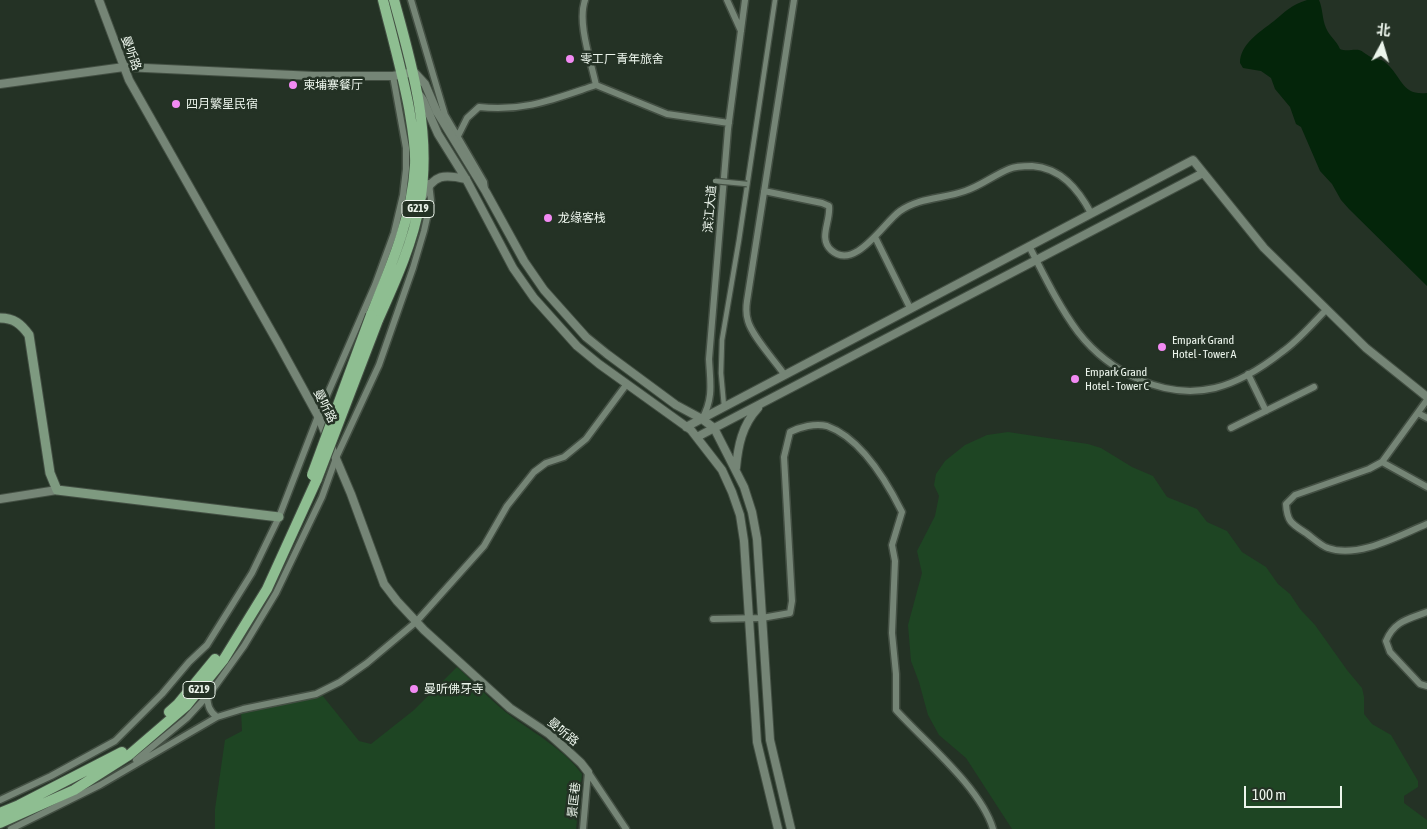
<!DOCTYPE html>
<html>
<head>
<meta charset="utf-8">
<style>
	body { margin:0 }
	#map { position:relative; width:1427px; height:829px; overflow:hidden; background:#243225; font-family:"Asap Condensed","Noto Sans SC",sans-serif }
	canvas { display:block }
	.north { position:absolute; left:1357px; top:20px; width:50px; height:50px; -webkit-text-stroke:4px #243225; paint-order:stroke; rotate:6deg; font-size:14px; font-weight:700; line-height:20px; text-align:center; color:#ecf5ec }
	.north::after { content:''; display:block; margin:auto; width:18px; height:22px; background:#ecf5ec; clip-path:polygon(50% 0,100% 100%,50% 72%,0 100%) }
	.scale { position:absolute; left:1244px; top:786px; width:98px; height:22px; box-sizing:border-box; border:2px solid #ecf5ec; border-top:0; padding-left:6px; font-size:15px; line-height:18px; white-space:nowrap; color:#ecf5ec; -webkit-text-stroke:4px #243225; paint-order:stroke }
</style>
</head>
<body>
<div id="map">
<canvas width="1427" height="829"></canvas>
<div class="north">北</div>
<div class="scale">100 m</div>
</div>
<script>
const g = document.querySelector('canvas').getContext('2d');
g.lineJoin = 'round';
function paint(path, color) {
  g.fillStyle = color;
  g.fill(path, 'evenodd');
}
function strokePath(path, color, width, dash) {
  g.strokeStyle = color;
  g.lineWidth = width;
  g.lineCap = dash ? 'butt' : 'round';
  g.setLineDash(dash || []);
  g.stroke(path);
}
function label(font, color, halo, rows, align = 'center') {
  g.font = font + ' "Asap Condensed","Noto Sans SC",sans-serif';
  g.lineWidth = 5;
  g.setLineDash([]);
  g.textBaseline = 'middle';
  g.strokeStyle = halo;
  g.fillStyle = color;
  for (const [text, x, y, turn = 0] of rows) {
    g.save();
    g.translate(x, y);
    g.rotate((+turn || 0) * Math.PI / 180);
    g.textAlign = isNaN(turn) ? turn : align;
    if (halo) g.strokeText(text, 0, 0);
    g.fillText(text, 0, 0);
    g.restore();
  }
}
const green = new Path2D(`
	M1008,432l80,12 13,4 31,19 21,9 14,21 30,12 10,13 20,9 15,21 24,15 12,17 12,10 10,15 15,16 32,45 15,18 2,9v17l8,10 19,11 27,46v6l-14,9v7l23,17v9h-415l-46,-71 -27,-23 -11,-20 -9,-33 -8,-21 -3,-36 14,-52 -5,-22 18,-35 4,-20 -5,-11 2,-11 9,-13 20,-16 22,-10z
	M457,667c18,16 36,36 55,50 25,18 51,32 70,57l-6,55h-361v-20l10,-69 17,-9 -1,-20 81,-16 37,46 12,3 43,-34z`);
const water = new Path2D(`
	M1307,0h12c4,9 3,19 7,28 3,8 11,13 14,21 7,3 12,0 19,1 4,1 6,4 10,6 6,4 12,2 17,7 16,14 16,33 41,30v193l-78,-77 -8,-9 -9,-16 -12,-13 -19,-44 -5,-3 -6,-17 -15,-18 -4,-11 -10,-7 -18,-3 -3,-5c0,-19 20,-31 34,-42 12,-10 17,-16 33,-21z`);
const pedestrian = new Path2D(`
	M724,406l-3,-33 1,-33 17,-100 36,-240`);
const minor = new Path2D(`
	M411,0l34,115 39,67 1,8
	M585,0c-8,23 6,61 11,85
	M727,0l14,31
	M458,136l9,-18 12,-11c45,5 75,-8 117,-22l71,29 62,9
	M764,191l58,12 7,3c2,15 -11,32 2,44 24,22 53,-28 69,-39 20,-14 43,-12 65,-20 16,-5 29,-16 44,-22 7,-3 15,-3 23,-3 29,2 46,23 59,47
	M875,237l35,71
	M1029,246c15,29 29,59 49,86 31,40 86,68 137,56 24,-6 48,-21 67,-36 16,-11 30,-28 44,-42
	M784,374c-9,-13 -32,-38 -36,-53 -2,-6 -2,-13 -1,-20l47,-301
	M1248,374l18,37
	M1427,400l-45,62 -13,7 -74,26 -9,9c1,18 6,20 20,29 7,5 15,13 22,15 30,11 72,-13 99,-24
	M1418,413l9,5
	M702,419c12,-21 8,-38 7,-60l19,-230 17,-129
	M1231,428l83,-41
	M1382,462l45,25
	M1427,612c-18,7 -33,9 -41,29l4,11 30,32 7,2
	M713,619l49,-1 28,-5 2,-12 -8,-144 6,-25c10,-5 25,-9 37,-6 34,12 60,56 75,86l-10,33 3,16 -3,72 4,41v36c29,32 85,78 97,119
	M207,696c1,10 2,15 10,21
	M136,760l51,-42 24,-26 33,-46 32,-53 46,-96 14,-39 43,-93 34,-97 11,-37 7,-31 -2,-17
	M588,772l38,57
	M0,800l51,-24 64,-35 47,-47 27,-32 18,-17 45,-72 27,-56 39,-101 57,-131 19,-52 9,-38 3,-26v-21l-13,-72
	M11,829l89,-44 117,-68 26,-8 73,-15 24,-12 27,-19 49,-41 68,-76 23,-40 27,-34 12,-9 18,-6 22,-18 40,-54
	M583,829l5,-57`);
const tertiary = new Path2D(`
	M99,0l30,80 149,263 40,73 33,78 33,90 13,17 27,29 86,78 39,26 18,16 14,13 7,9
	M0,84l124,-17 190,9h79l21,-4 11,12 12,28 49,80 38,69 20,29 42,47 21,17 69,51 26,14 12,9 30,59 8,25 5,27 13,201 21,89
	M418,93l5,7 15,34 28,45 47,89 21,30 43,48 22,18 92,66 31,40 10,22 8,23 4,26 13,201 21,87
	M423,196c11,-22 21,-22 43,-17
	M686,427l507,-267 71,88 102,100 61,49
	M697,437l506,-264
	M736,468c2,-22 6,-43 22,-60
	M0,499l57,-9`);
const secondary = new Path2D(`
	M0,318c14,0 21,6 29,17l21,138 7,17 222,27`);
const trunk = new Path2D(`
	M371,315c20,-49 41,-97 44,-150 1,-19 -3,-39 -6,-57 -7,-37 -17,-72 -26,-108
	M378,320c17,-38 35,-77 42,-118 12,-69 -8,-137 -26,-202
	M169,712l9,-8 37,-45
	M0,813l19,-8 103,-53
	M0,823l74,-33 55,-35 57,-49 38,-47 43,-70 50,-110`);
const pedestrianBridge = new Path2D(`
	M715,181l32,3`);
const trunkBridge = new Path2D(`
	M312,475l59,-160
	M317,479l61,-159`);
const markers = [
	[570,59,5,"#f28af3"],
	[293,85,5,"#f28af3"],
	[176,104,5,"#f28af3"],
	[548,218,5,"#f28af3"],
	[1162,347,5,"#f28af3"],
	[1075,379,5,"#f28af3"],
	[414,689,5,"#f28af3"]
];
const shields = [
	[418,209,32],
	[199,690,32]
];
const shieldNames = [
	["G219",418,209],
	["G219",199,690]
];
const streetNames = [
	["曼听路",131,53,70],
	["滨江大道",710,209,-85],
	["曼听路",325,406,63],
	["曼听路",563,732,39],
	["景匡巷",574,800,-84]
];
const poiNames = [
	["零工厂青年旅舍",580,59],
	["柬埔寨餐厅",303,85],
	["四月繁星民宿",186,104],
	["龙缘客栈",558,218],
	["Empark Grand",1172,340],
	["Hotel - Tower A",1172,354],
	["Empark Grand",1085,372],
	["Hotel - Tower C",1085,386],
	["曼听佛牙寺",424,689]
];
paint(green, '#1e4523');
paint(water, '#04250a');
strokePath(pedestrian, '#434f43', 7);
strokePath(minor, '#434f43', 9);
strokePath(tertiary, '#434f43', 10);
strokePath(secondary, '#434f43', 11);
strokePath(trunk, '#434f43', 12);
strokePath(pedestrian, '#758576', 4.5);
strokePath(minor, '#758576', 6);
strokePath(tertiary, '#758576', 8);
strokePath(secondary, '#7e9a80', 9);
strokePath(trunk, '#8ebe91', 10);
strokePath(pedestrianBridge, '#434f43', 7, []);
strokePath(trunkBridge, '#434f43', 12, []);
strokePath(pedestrianBridge, '#758576', 4.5);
strokePath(trunkBridge, '#8ebe91', 10);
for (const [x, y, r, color] of markers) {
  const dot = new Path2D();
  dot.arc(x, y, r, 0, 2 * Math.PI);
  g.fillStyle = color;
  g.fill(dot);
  strokePath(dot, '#243225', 2);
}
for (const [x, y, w] of shields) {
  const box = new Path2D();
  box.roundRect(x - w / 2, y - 8.5, w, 17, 4);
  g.fillStyle = '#243225';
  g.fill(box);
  strokePath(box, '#ecf5ec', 1);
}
label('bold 11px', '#ecf5ec', null, shieldNames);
label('12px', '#ecf5ec', '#243225', streetNames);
label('12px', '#ecf5ec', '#243225', poiNames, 'left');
</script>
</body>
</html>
